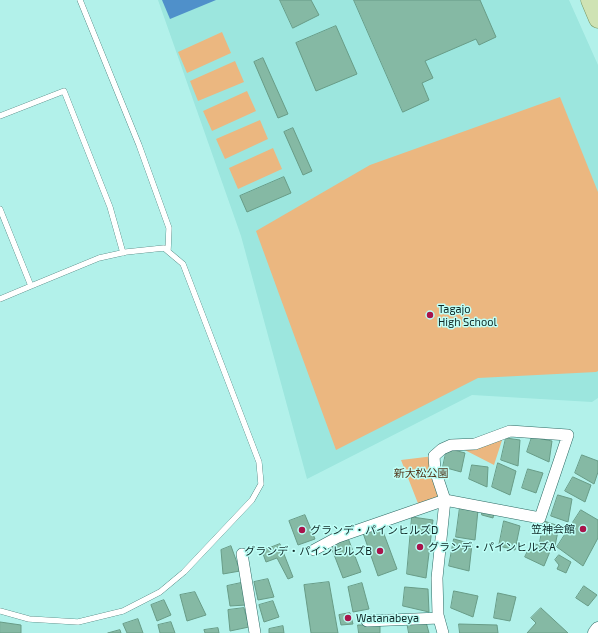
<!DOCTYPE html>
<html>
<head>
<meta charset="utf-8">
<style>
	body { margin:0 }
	canvas { display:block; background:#b2f1ea }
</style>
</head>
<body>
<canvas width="598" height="633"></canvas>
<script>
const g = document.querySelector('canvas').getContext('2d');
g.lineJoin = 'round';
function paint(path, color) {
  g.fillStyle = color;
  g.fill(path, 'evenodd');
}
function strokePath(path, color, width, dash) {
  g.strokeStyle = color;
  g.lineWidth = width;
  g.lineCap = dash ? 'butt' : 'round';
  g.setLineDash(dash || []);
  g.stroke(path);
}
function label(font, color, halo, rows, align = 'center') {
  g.font = font + ' "Exo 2","Noto Sans JP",sans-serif';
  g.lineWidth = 3;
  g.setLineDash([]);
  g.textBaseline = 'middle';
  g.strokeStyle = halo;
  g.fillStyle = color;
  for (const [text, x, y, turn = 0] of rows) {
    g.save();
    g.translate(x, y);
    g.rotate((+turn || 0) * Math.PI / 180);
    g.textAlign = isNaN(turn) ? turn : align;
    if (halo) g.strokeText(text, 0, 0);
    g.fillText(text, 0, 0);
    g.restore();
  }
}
const built = new Path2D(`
	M158,0h411l29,65v333l-6,4 -120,-7 -165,84 -66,-243z`);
const green = new Path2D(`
	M222,32l9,21 -44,20 -9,-21z
	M235,61l9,21 -46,19 -8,-20z
	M247,91l9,20 -44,20 -9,-20z
	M560,97l38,95v179l-2,1 -118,6 -142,72 -80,-219 114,-66z
	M260,120l8,19 -43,20 -9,-20z
	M273,148l9,21 -44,20 -9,-21z
	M504,434l-10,31 -39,-20z
	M434,456l11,44 -26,6 -18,-46z`);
const water = new Path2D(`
	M162,0h54l-46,19z`);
const building = new Path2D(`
	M280,0h31l8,15 -26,13z
	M354,0h126l16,37 -17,8 -3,-6 -51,22 8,17 -11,5 7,17 -26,12z
	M336,26l21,48 -41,17 -20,-48z
	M263,58l25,56 -10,4 -24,-56z
	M293,128l19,43 -9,4 -19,-43z
	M284,177l7,16 -44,19 -7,-16z
	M532,437l20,4 -3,21 -22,-10z
	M506,438l14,2 -2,26 -17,-6z
	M447,448l18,5 -4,19 -18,-5z
	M582,455l16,6v11l-4,12 -19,-11z
	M498,463l18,8 -6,24 -18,-8z
	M472,465l16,2 -1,20 -18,-8z
	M528,469l15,4 -7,20 -14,-5z
	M573,477l18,8 -6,17 -20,-11z
	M558,495l14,4 -4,23 -17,-6z
	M460,507l18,3 -3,30 -19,-3z
	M482,510l12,2 -1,6 -11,-3z
	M581,510l17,10v18l-15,28 -26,-19z
	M305,515l10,24 -17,6 -9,-24z
	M412,517l21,3 -7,58 -19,-4z
	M504,521l16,5 -5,24 -16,-4z
	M544,521l15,5 -4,20 -15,-4z
	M381,526l16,43 -19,7 -15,-43z
	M348,538l13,34 -18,6 -13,-34z
	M454,539l18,5 -3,27 -20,-5z
	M532,543l19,6 -7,17 -19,-9z
	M280,544l13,33 -5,2 -11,-21 -11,4 -4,-11z
	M231,546l9,25 -17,3 -2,-24z
	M559,555l12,7 -5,11 -9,-4 2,-4 -4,-5z
	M268,579l6,18 -16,3 -4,-18z
	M329,582l9,51h-27l-7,-48z
	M241,583l5,22 -16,1 -3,-20z
	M362,583l7,26 -16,3 -5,-25z
	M584,586l13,9 -9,11 -12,-8z
	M405,587l23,2 1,23 -26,-6z
	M454,591l24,5 -5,21 -22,-9z
	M195,592l11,23 -19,6 -7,-26z
	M498,593l18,4 -6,24 -16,-3z
	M164,600l7,15 -14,6 -6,-16z
	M273,601l6,16 -15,5 -5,-17z
	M244,608l5,19 -19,4 -2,-21z
	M541,608l27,25h-41l9,-10 -5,-5z
	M350,613l3,11 -12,1 -2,-10z
	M138,619l5,14h-16l-4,-9z
	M0,622l21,3v8h-21z
	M171,622l4,11h-15l-2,-8z
	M407,622h19l3,11h-20z
	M459,624l38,1 1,8h-38z
	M358,625h22v8h-21z
	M283,626l1,7h-15v-4z
	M218,628l1,5h-14l-1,-3z
	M120,630l1,3h-13z`);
const service = new Path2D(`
	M80,0l59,145 30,83 -1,23
	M0,116l64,-25 46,116 13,46
	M0,209l31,77 -31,13
	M0,611l29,8 49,3 45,-11 37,-19 24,-20 68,-72 9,-16 -2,-22 -76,-198 -19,-16 -38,4 -27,6 -68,28`);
const minor = new Path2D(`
	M314,550l24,-13 107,-37 95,18 28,-83 -58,-4 -35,13 -24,1 -9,4 -8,7 1,14 10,30 -8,78 1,37 5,18
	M242,554l13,79
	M367,621l72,-3`);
const tertiary = new Path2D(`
	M595,633l3,-4`);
const primary = new Path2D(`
	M590,0l8,19`);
const markers = [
	[430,315,4,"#a8144b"],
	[583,529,4,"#a8144b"],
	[302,530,4,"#a8144b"],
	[420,547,4,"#a8144b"],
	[380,551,4,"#a8144b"],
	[348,618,4,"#a8144b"]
];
const poiNames = [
	["Tagajo",438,309],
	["High School",438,322],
	["笠神会館",575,529,"right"],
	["グランデ・パインヒルズD",310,530],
	["グランデ・パインヒルズA",428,547],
	["グランデ・パインヒルズB",372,551,"right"],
	["Watanabeya",356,618]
];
const parkNames = [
	["新大松公園",421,473]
];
paint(built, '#9ce6de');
paint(green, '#ebb780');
paint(water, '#4f90ca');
paint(building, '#85b9a4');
strokePath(building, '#689c87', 1);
strokePath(service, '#2c6a64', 6);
strokePath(minor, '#2c6a64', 12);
strokePath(tertiary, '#2c6a64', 15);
strokePath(primary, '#779662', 19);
strokePath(service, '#fff', 5.5);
strokePath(minor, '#fff', 11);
strokePath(tertiary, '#fff', 14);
strokePath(primary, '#cfe3b4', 18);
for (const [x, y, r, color] of markers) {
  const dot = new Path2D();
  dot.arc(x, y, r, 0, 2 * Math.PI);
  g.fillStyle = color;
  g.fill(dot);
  strokePath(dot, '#bffff7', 1.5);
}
label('11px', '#0f2927', '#bffff7', poiNames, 'left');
label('11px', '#51371b', '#bffff7', parkNames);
</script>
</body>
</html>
